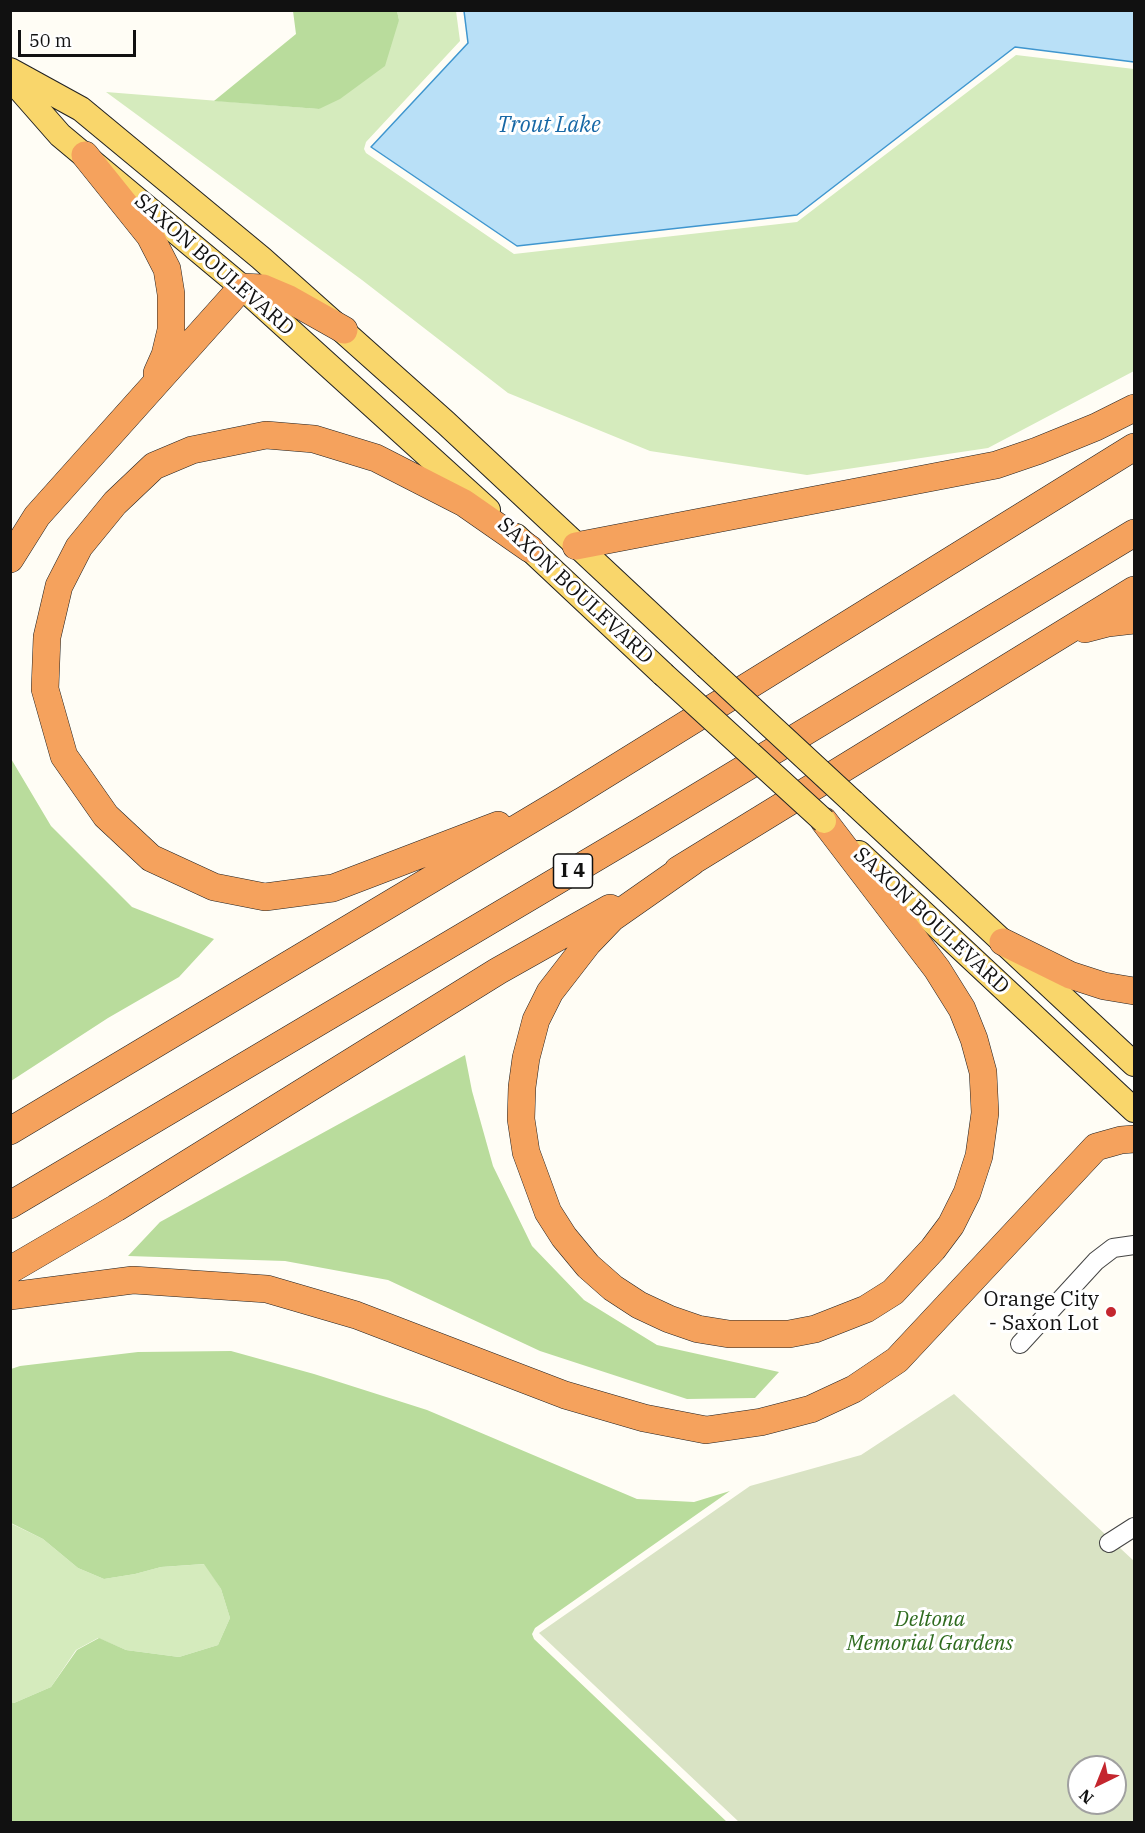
<!DOCTYPE html>
<style>
body{margin:0}
#map{position:relative;width:1145px;height:1833px;overflow:hidden;background:#fffdf5;font-family:"IBM Plex Serif",serif}
canvas{display:block}
.frame{position:absolute;inset:0;border:12px solid #111;pointer-events:none}
.north{position:absolute;left:1067px;top:1755px;width:60px;height:60px;box-sizing:border-box;background:#fff;border:2px solid #a0a0a0;border-radius:50%;rotate:223deg;font-size:16px;font-weight:700;line-height:24px;text-align:center;color:#111}
.north::after{content:'';display:block;margin:auto;width:21px;height:27px;background:#c4262e;clip-path:polygon(50% 0,100% 100%,50% 72%,0 100%)}
.scale{position:absolute;left:18px;top:30px;width:118px;height:27px;box-sizing:border-box;border:3px solid #111;border-top:0;padding-left:8px;font-size:18px;line-height:21px;white-space:nowrap;color:#111;-webkit-text-stroke:4px #fff;paint-order:stroke}
</style>
<div id="map">
<canvas width="1145" height="1833"></canvas>
<div class="frame"></div>
<div class="north">N</div>
<div class="scale">50 m</div>
</div>
<script>
const g = document.querySelector('canvas').getContext('2d');
g.lineJoin = 'round';
function paint(path, color) {
  g.fillStyle = color;
  g.fill(path, 'evenodd');
}
function poly(rows) {
  const path = new Path2D();
  for (const r of rows) {
    path.moveTo(r[0], r[1]);
    for (let i = 2; i < r.length; i += 2) path.lineTo(r[i], r[i + 1]);
  }
  return path;
}
function strokePath(path, color, width, dash) {
  g.strokeStyle = color;
  g.lineWidth = width;
  g.lineCap = dash ? 'butt' : 'round';
  g.setLineDash(dash || []);
  g.stroke(path);
}
function drawText(font, color, halo, rows, align = 'center') {
  g.font = font + ' "IBM Plex Serif",serif';
  g.lineWidth = 6;
  g.setLineDash([]);
  g.textBaseline = 'middle';
  g.strokeStyle = halo;
  g.fillStyle = color;
  for (const [text, x, y, turn = 0] of rows) {
    g.save();
    g.translate(x, y);
    g.rotate((+turn || 0) * Math.PI / 180);
    g.textAlign = isNaN(turn) ? turn : align;
    if (halo) g.strokeText(text, 0, 0);
    g.fillText(text, 0, 0);
    g.restore();
  }
}
paint(poly([
 [397,11,456,11,460,41,366,142,364,149,366,153,514,254,797,222,1016,55,1134,69,1134,371,988,448,807,475,650,451,508,393,362,280,106,92,319,109,399,20],
 [10,1523,43,1539,78,1568,104,1579,135,1574,161,1567,205,1564,221,1589,230,1618,218,1645,179,1657,126,1650,98,1638,76,1650,51,1687,14,1703,11,1702]
]), '#d5ebbd');
paint(poly([
 [293,11,397,11,399,20,385,66,340,99,319,109,214,101,296,34],
 [10,757,51,826,132,907,214,939,179,977,108,1018,11,1081],
 [465,1055,472,1091,493,1166,532,1246,584,1300,657,1345,779,1372,755,1398,687,1399,540,1351,388,1280,285,1261,128,1256,160,1222],
 [231,1351,314,1374,427,1410,637,1499,694,1502,730,1491,535,1628,532,1634,534,1639,727,1822,11,1822,11,1702,14,1703,51,1687,77,1650,99,1638,126,1650,179,1657,218,1645,230,1618,221,1589,204,1564,161,1567,135,1574,104,1579,78,1568,43,1539,11,1523,11,1369,20,1366,138,1352]
]), '#b9dc9c');
paint(poly([
 [954,1394,1134,1561,1134,1822,739,1822,539,1633,750,1486,861,1455],
 [1079,1767,1115,1767,1115,1803,1079,1803]
]), '#d9e3c4');
const water = poly([
 [464,11,1134,11,1134,62,1015,47,797,215,517,246,371,147,468,43,464,11]
]);
paint(water, '#b9e0f7');
strokePath(water, '#3f96cf', 1.5);
const minor = poly([
 [1020,1344,1096,1261,1113,1248,1134,1245],
 [1109,1543,1134,1527]
]);
const major = poly([
 [10,70,81,109,261,258,446,423,706,666],
 [10,78,60,135,242,287,488,510],
 [516,536,663,674],
 [853,802,1134,1064],
 [859,853,1134,1110]
]);
const highway = poly([
 [85,155,150,236,167,269,171,294,171,330,165,355,157,373],
 [576,546,996,465,1037,451,1096,427,1134,408],
 [10,559,37,516,242,287,263,288,289,299,344,330],
 [1085,629,1108,623,1134,620],
 [498,825,333,888,265,897,214,887,151,858,106,816,64,756,45,689,47,637,59,586,79,547,115,503,154,466,192,450,266,435,314,439,376,458,464,503,530,549],
 [692,862,612,918,588,943,550,992,536,1020,526,1058,522,1087,521,1119,526,1152,548,1212,564,1237,588,1266,613,1288,639,1305,669,1319,698,1329,729,1334,789,1334,815,1329,866,1309,893,1292,933,1249,951,1225,967,1193,979,1156,985,1113,983,1072,974,1039,962,1009,937,969,824,821],
 [678,870,1134,590],
 [1003,942,1070,975,1104,986,1134,991],
 [10,1131,564,800,1134,447],
 [10,1205,641,831,1134,533],
 [10,1270,116,1208,498,971,610,908],
 [10,1296,133,1280,267,1289,356,1315,565,1395,644,1418,706,1430,761,1422,811,1409,854,1389,897,1360,1096,1147,1121,1140,1134,1139]
]);
strokePath(minor, '#444', 20);
strokePath(major, '#222', 26);
strokePath(highway, '#222', 28);
strokePath(minor, '#fff', 18);
strokePath(major, '#f9d66b', 24);
strokePath(highway, '#f5a25d', 27);
const majorBridge = poly([
 [706,666,853,802],
 [663,674,824,821]
]);
strokePath(majorBridge, '#222', 26, []);
strokePath(majorBridge, '#f9d66b', 24);
for (const [x, y, r, color] of [
 [1111,1312,6,"#c4262e"]
]) {
  const dot = new Path2D();
  dot.arc(x, y, r, 0, 2 * Math.PI);
  g.fillStyle = color;
  g.fill(dot);
  strokePath(dot, '#fff', 2);
}
for (const [x, y, w] of [
 [573,871,39]
]) {
  const box = new Path2D();
  box.roundRect(x - w / 2, y - 17, w, 34, 4.5);
  g.fillStyle = '#fff';
  g.fill(box);
  strokePath(box, '#111', 1.5);
}
drawText('bold 20px', '#111', null, [
 ["I 4",573,871]
]);
drawText('21px', '#111', '#fff', [
 ["SAXON BOULEVARD",214,265,41],
 ["SAXON BOULEVARD",575,591,43],
 ["SAXON BOULEVARD",931,921,43]
]);
drawText('21px', '#111', '#fff', [
 ["Orange City",1099,1300],
 ["- Saxon Lot",1099,1324]
], 'right');
drawText('italic 21px', '#2f6b1f', '#fff', [
 ["Deltona",930,1620],
 ["Memorial Gardens",930,1644]
]);
drawText('italic 22px', '#1768a6', '#fff', [
 ["Trout Lake",549,126]
]);
</script>
